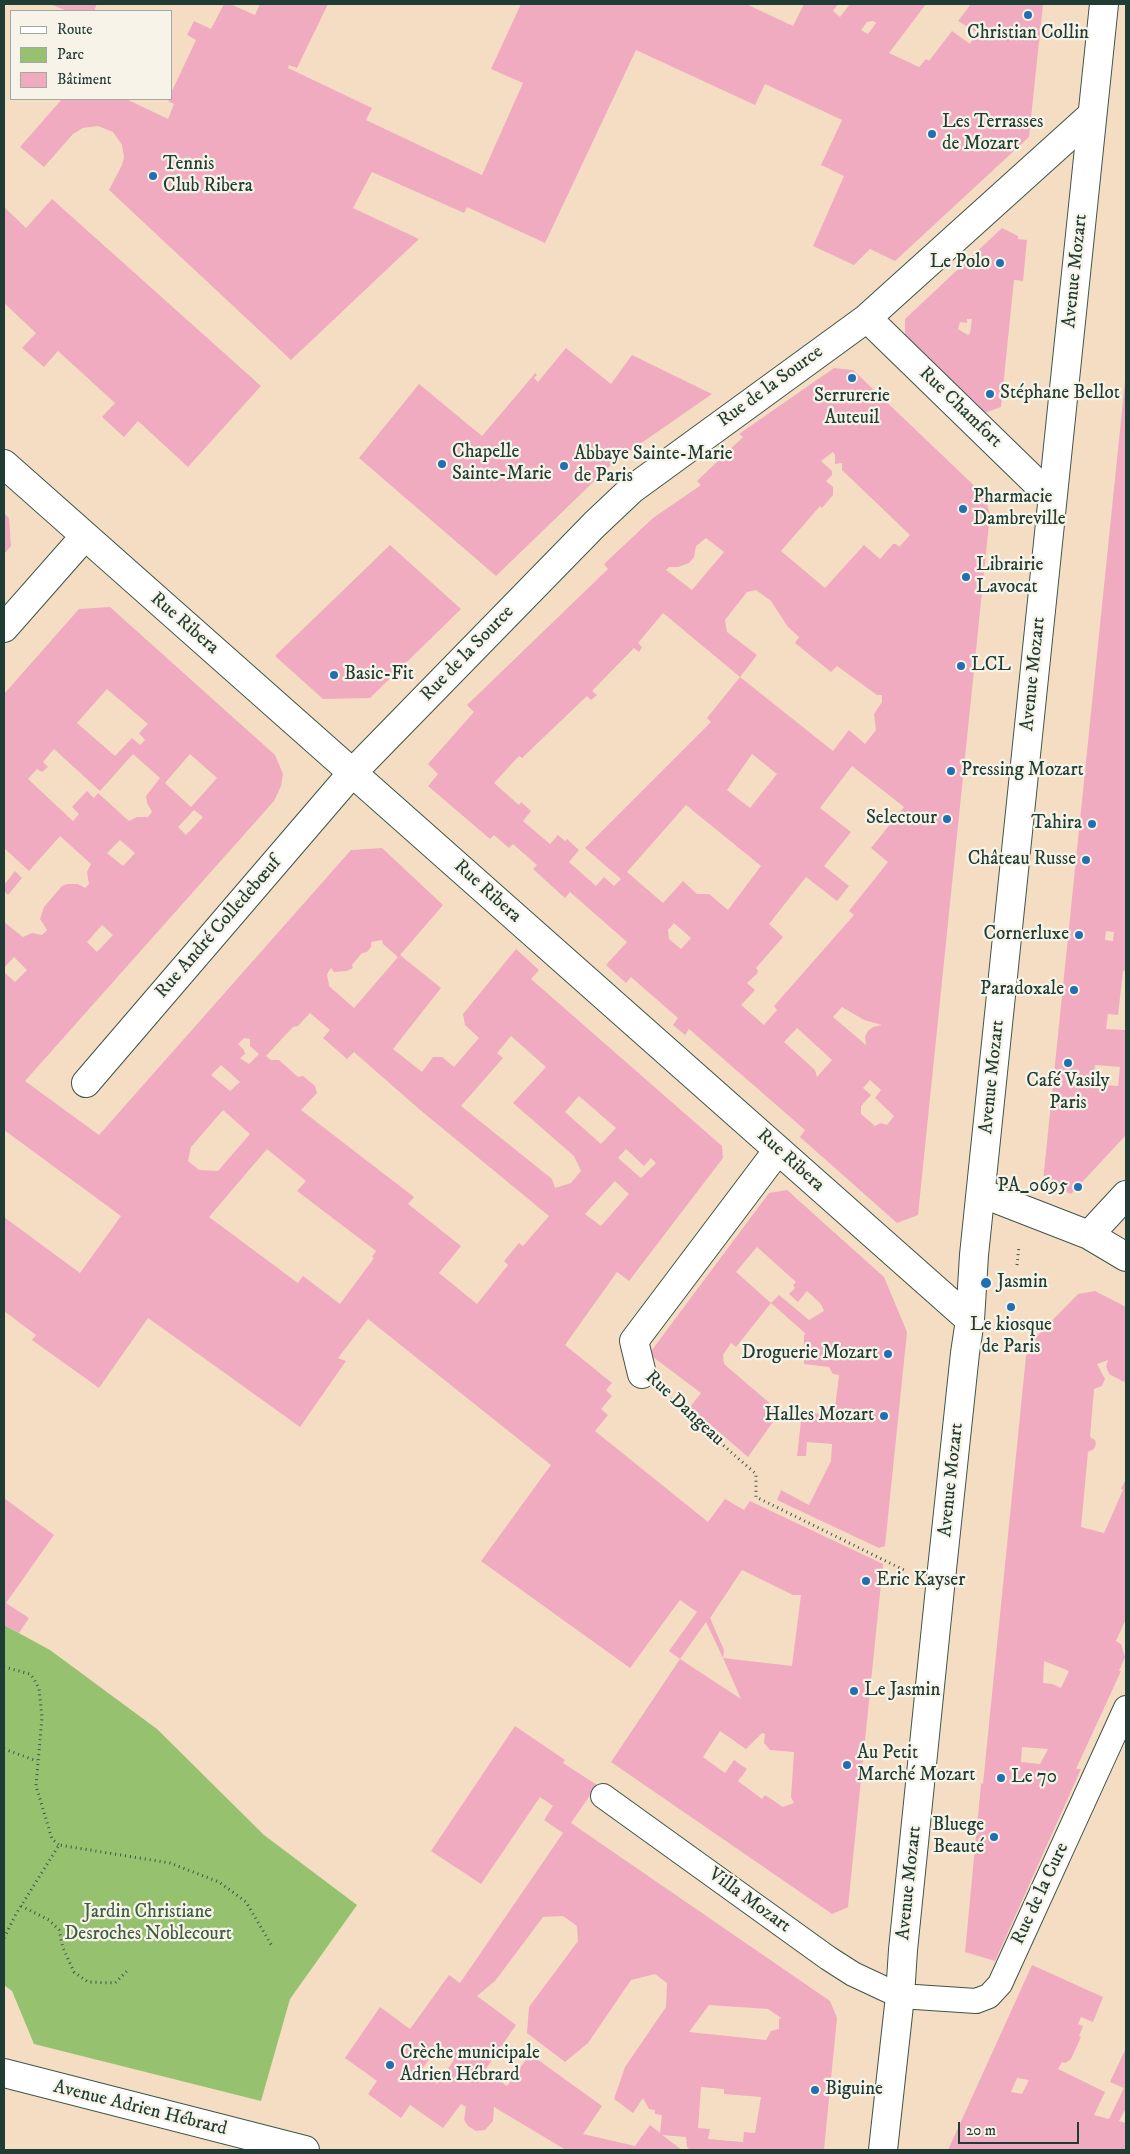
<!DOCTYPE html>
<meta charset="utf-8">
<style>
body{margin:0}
#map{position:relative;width:1130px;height:2154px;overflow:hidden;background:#f5ddc3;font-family:"IM FELL DW Pica",serif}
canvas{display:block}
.frame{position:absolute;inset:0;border:5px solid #1f3d34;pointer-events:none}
.legend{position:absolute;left:10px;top:10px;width:162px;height:90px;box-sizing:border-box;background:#f7f3e8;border:1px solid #a1aaa0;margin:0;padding:6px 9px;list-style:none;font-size:15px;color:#1f3d34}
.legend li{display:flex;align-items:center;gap:10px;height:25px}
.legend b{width:25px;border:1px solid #a1aaa0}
.scale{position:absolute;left:958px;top:2122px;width:121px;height:22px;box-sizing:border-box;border:2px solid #1f3d34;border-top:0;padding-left:6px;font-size:15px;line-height:18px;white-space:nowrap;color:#1f3d34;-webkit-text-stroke:4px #f7f3e8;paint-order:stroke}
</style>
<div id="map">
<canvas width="1130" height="2154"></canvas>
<div class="frame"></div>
<ul class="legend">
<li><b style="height:6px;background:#fff"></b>Route</li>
<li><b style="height:14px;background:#96c270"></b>Parc</li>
<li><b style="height:14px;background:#f0abc1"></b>Bâtiment</li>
</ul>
<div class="scale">20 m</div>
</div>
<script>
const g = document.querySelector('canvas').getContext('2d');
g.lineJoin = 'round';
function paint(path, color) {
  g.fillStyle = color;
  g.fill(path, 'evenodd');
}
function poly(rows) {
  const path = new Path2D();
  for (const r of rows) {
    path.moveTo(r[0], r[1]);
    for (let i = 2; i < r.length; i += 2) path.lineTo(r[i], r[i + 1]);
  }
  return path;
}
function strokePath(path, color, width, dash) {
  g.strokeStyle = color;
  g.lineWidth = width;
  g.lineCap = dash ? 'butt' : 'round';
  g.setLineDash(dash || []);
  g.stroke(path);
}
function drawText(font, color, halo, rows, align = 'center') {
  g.font = font + ' "IM FELL DW Pica",serif';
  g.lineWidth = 4.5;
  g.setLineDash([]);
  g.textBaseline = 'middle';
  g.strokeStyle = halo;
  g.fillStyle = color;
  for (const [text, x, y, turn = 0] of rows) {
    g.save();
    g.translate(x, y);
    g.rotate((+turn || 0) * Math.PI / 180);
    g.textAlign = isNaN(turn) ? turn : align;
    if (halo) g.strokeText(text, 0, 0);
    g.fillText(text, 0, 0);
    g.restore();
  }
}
paint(poly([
 [4,1625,50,1650,157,1729,264,1835,357,1905,290,1999,261,2101,34,2044,12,1991,4,1985]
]), '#96c270');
paint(poly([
 [50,4,97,4,94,11,67,11],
 [224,4,230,4,255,15,260,4,328,4,297,68,289,65,288,68,372,108,366,120,482,175,523,83,491,69,521,4,746,4,793,26,804,4,838,4,833,11,840,17,850,4,926,4,889,53,919,67,926,59,929,61,952,31,970,44,973,39,981,35,958,21,971,4,1043,4,1029,137,895,261,870,249,854,265,813,246,844,176,821,165,842,120,765,84,755,105,636,50,545,243,467,207,464,213,372,172,353,208,419,239,291,360,109,190,122,165,124,157,122,145,113,132,98,126,83,128,73,134,44,167,20,147,62,99,126,99,168,119,174,104,168,101,171,99,171,93,196,40,187,35,194,21,211,29],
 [873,21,876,23,868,34,861,30,867,22],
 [52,199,261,386,188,467,138,421,124,437,102,417,115,403,58,351,44,367,22,348,36,333,4,303,4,207,26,228],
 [1002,228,1018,236,1018,239,1027,240,1023,281,1014,280,1001,407,984,413,905,337,905,319],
 [967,319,972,319,970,333,968,335,958,329,960,322,967,323],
 [566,348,611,384,632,355,712,394,614,462,496,576,359,458,419,384,482,436,532,377,535,373,537,375,534,378,538,382],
 [834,368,853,370,984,495,990,514,918,1215,897,1223,800,1137,805,1130,689,1029,685,1035,673,1025,678,1018,631,977,626,983,606,965,627,942,570,892,565,898,556,890,533,869,537,865,513,844,509,848,494,835,490,839,428,786,438,774,428,764,474,712,467,705,608,569,604,564,653,518,701,485,697,481,743,437,739,434],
 [833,452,835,455,835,464,842,463,842,470,910,535,899,547,896,544,893,544,880,559,864,545,825,588,781,551,820,506,822,508,833,495,833,487,826,481,832,475,832,471,821,461],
 [706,538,724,552,692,590,666,570,669,567,678,567,689,563,694,557,696,546],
 [756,590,771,601,788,627,799,637,795,643,831,672,837,666,877,695,882,695,882,702,874,714,876,730,865,744,849,730,833,751,740,677,757,655,727,632,725,620,747,592],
 [663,613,740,677,707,718,711,722,585,848,621,879,614,886,604,877,596,886,569,862,579,850,567,839,565,841,558,835,550,844,523,821,531,811,521,802,519,805,494,783,519,756,522,758,587,696,591,700,597,695,592,691,634,648,639,652,642,647,638,643],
 [752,754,777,774,750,808,727,790],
 [852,766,904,807,871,848,888,862,849,911,854,915,774,1006,777,1010,764,1025,741,1005,755,990,747,983,757,974,758,971,756,968,783,937,769,924,806,877,837,901,849,886,824,866,851,832,820,808],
 [686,805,761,866,728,910,709,894,697,894,683,881,663,903,627,872],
 [674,923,691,938,681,949,669,939,668,930],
 [842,1007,864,1020,882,1025,873,1027,868,1031,865,1036,866,1045,833,1017],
 [797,1028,832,1060,817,1077,815,1070,784,1042],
 [870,1080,881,1090,875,1098,894,1116,887,1125,881,1123,875,1126,861,1114,861,1106,871,1095,863,1088],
 [1125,381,1126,970,1123,971,1118,1015,1108,1014,1106,1029,1126,1030,1126,1135,1071,1194,1043,1181],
 [1106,931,1114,932,1113,941,1105,940],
 [1095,1065,1120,1067,1118,1086,1093,1084],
 [4,513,9,518,11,546,4,554],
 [390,545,461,609,370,698,323,699,275,656],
 [110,607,275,755,283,774,281,786,274,801,25,1081,99,1135,351,850,382,848,443,905,400,955,441,988,393,1049,422,1072,433,1057,442,1057,454,1067,479,1038,465,1025,463,1014,516,949,539,970,531,979,722,1146,723,1158,629,1281,617,1272,565,1345,612,1383,606,1390,612,1396,601,1409,608,1415,595,1431,708,1522,725,1499,744,1510,750,1501,883,1564,848,1907,844,1909,832,1914,611,1762,680,1659,669,1651,697,1612,680,1600,630,1668,481,1561,551,1465,368,1319,338,1358,346,1361,300,1427,148,1318,99,1388,32,1340,36,1335,4,1311,4,1217,80,1273,121,1216,4,1130,4,972,15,982,27,970,14,957,4,968,4,922,23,937,32,933,42,935,47,930,40,919,44,907,62,886,67,884,78,884,85,888,89,884,87,872,91,864,60,836,29,871,4,848,4,694,79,609],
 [107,689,148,724,139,733,145,740,140,745,132,738,115,756,77,723],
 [54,749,100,791,133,754,160,778,146,796,147,803,152,812,148,817,137,817,129,821,98,793,94,798,87,791,72,807,79,814,73,821,28,779,37,769,42,772,48,767,43,762],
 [190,754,217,778,191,807,165,783],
 [194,810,203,817,186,835,178,827],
 [120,840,135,853,123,866,107,853],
 [102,925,113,935,97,952,87,942],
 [382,940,383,944,398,957,354,1008,329,986,327,974,331,968,334,972,347,971,353,968,352,965,362,953,367,952,371,947,371,942],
 [310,1013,330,1030,323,1038,346,1058,347,1059,354,1052,419,1109,549,1216,523,1246,519,1243,504,1261,508,1265,477,1304,439,1273,461,1246,408,1204,414,1197,301,1110,317,1093,315,1086,303,1076,298,1077,279,1060,271,1060,266,1056,293,1027,298,1026],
 [511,1036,546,1067,513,1103,574,1156,581,1171,571,1183,555,1188,552,1179,461,1106,503,1058,497,1053],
 [244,1038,250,1039,250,1046,259,1054,249,1064,240,1058,245,1054,244,1050,238,1044],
 [221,1065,240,1082,230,1091,211,1075],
 [579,1096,616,1128,601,1144,565,1112],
 [223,1110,250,1134,218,1171,199,1170,188,1161,191,1147],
 [267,1149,306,1181,297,1191,376,1251,372,1257,374,1258,340,1304,303,1276,298,1283,209,1217],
 [626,1149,644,1166,651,1158,656,1163,641,1178,618,1158],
 [615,1181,629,1194,601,1226,585,1214],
 [742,1570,793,1595,801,1595,792,1666,723,1658,724,1650,710,1618],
 [706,1622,723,1658,741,1699,680,1659],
 [720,1731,746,1749,762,1733,765,1734,764,1743,770,1750,794,1752,791,1797,794,1803,783,1807,765,1795,762,1799,738,1781,747,1769,734,1760,725,1773,703,1757],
 [15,871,22,878,8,895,4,891,4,885],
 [787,1190,884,1277,907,1332,885,1546,879,1548,777,1500,781,1490,809,1505,831,1461,832,1444,807,1442,806,1456,797,1456,802,1412,823,1414,824,1407,835,1408,839,1375,833,1374,829,1367,804,1364,804,1335,806,1334,771,1303,779,1295,809,1320,824,1311,821,1304,807,1291,798,1302,789,1294,795,1288,793,1285,796,1282,757,1247,736,1272,771,1303,736,1347,731,1343,723,1355,724,1364,780,1412,748,1457,690,1407,701,1393,649,1354,769,1193],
 [1095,1291,1126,1307,1126,1383,1109,1374,1106,1366,1108,1360,1097,1364,1105,1379,1102,1386,1094,1389,1090,1437,1095,1440,1096,1444,1094,1449,1088,1452,1081,1527,1104,1533,1123,1490,1121,1489,1126,1479,1126,1619,1116,1641,1121,1644,1125,1657,1119,1671,1121,1671,1076,1769,1081,1769,995,1961,965,1952,980,1795,981,1783,983,1784,1026,1356,1034,1339,1078,1294],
 [1044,1661,1069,1671,1061,1688,1052,1684,1043,1683],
 [1022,1747,1048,1749,1040,1764,1021,1762],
 [4,1498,54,1535,6,1603,29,1618,19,1633,4,1625],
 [515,1726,565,1760,563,1763,597,1785,571,1823,830,2001,837,2018,824,2150,690,2150,687,2147,686,2137,662,2135,682,2150,566,2150,494,2107,493,2121,485,2130,476,2131,468,2126,464,2120,466,2107,461,2104,443,2128,410,2105,401,2118,368,2094,377,2081,345,2058,380,2007,410,2029,449,1975,460,1983,563,1833,544,1820,553,1806,540,1797,481,1884,431,1851],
 [563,1916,577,1926,578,1941,529,2007,527,2033,565,2062,588,2043,631,1980,655,1974,667,1983,666,2007,625,2067,614,2099,633,2113,643,2098,649,2109,655,2110,655,2114,662,2115,660,2133,650,2125,635,2146,583,2134,602,2106,530,2054,507,2086,485,2070,516,2025,477,1996,495,1981,543,1917],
 [709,2005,768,2009,781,2018,779,2019,779,2029,771,2031,766,2040,689,2032],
 [437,2048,454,2060,437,2084,420,2072],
 [701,2087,724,2089,724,2094,761,2097,755,2133,744,2132,743,2142,708,2139,710,2129,698,2128],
 [1032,1965,1103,1997,1093,2022,1081,2017,1078,2024,1083,2026,1079,2036,1081,2037,1071,2059,1065,2063,1062,2062,1058,2069,1105,2092,1094,2115,1109,2119,1124,2088,1110,2082,1126,2048,1126,2108,1119,2121,1126,2123,1126,2150,948,2150],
 [1017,2078,1029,2080,1022,2094,1011,2092]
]), '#f0abc1');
const service = poly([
 [603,1796,828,1958,853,1974,900,1996,976,2001,989,1996,1000,1984,1126,1708]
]);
const pedestrian = poly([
 [642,1374,634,1341,778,1150]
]);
const minor = poly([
 [867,318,1052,498],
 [4,464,970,1320],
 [4,628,85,536],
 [86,1083,352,773,595,524,631,490,867,318,1092,115],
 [981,1193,1089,1235,1126,1257],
 [1089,1235,1126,1195],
 [4,2073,305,2150]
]);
const tertiary = poly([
 [883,2150,900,1996,903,1950,940,1588,965,1353,970,1320,974,1255,1104,4]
]);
strokePath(service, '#3f5549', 26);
strokePath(pedestrian, '#3f5549', 30);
strokePath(minor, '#3f5549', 30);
strokePath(tertiary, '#3f5549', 30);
strokePath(poly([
 [1017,1265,1019,1246],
 [667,1396,756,1474,756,1497,906,1571],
 [4,1667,30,1674,34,1679,39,1689,42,1717,36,1786,52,1839,59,1845],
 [4,1749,37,1761],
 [21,1906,49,1920,59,1930,63,1948,74,1972,88,1982,115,1983,127,1971],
 [4,1938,16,1914,59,1845,170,1863,219,1882,246,1902,272,1946]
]), '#3f5549', 3, [1, 4]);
strokePath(service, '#fff', 24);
strokePath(pedestrian, '#fff', 28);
strokePath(minor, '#fff', 28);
strokePath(tertiary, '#fff', 28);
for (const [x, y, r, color] of [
 [1028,15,5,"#1f6fb2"],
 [932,134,5,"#1f6fb2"],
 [153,176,5,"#1f6fb2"],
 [1000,263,5,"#1f6fb2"],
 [852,378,5,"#1f6fb2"],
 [990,394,5,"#1f6fb2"],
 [442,464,5,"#1f6fb2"],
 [564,466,5,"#1f6fb2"],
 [963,509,5,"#1f6fb2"],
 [966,577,5,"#1f6fb2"],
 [961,666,5,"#1f6fb2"],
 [334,675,5,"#1f6fb2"],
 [951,771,5,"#1f6fb2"],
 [947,819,5,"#1f6fb2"],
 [1092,824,5,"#1f6fb2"],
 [1086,860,5,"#1f6fb2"],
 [1079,935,5,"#1f6fb2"],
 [1074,990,5,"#1f6fb2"],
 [1068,1063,5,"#1f6fb2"],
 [1078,1187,5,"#1f6fb2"],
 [986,1283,6,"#1f6fb2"],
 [1011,1307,5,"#1f6fb2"],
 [888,1354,5,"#1f6fb2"],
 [884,1416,5,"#1f6fb2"],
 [866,1581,5,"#1f6fb2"],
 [854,1691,5,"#1f6fb2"],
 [847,1765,5,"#1f6fb2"],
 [1001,1778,5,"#1f6fb2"],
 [994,1837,5,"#1f6fb2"],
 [390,2065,5,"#1f6fb2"],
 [815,2090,5,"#1f6fb2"]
]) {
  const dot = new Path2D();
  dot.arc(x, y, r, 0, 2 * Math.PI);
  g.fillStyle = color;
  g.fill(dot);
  strokePath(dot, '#f7f3e8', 2);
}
drawText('19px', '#1f3d34', '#f7f3e8', [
 ["Christian Collin",1028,34,"center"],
 ["Les Terrasses",942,123],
 ["de Mozart",942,145],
 ["Tennis",163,165],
 ["Club Ribera",163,187],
 ["Le Polo",990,263,"right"],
 ["Stéphane Bellot",1000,394],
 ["Serrurerie",852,397,"center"],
 ["Auteuil",852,419,"center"],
 ["Chapelle",452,453],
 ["Sainte-Marie",452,475],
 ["Abbaye Sainte-Marie",574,455],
 ["de Paris",574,477],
 ["Pharmacie",973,498],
 ["Dambreville",973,520],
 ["Librairie",976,566],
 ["Lavocat",976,588],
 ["LCL",971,666],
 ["Basic-Fit",344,675],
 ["Pressing Mozart",961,771],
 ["Selectour",937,819,"right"],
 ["Tahira",1082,824,"right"],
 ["Château Russe",1076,860,"right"],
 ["Cornerluxe",1069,935,"right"],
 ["Paradoxale",1064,990,"right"],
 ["Café Vasily",1068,1082,"center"],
 ["Paris",1068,1104,"center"],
 ["PA_0695",1068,1187,"right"],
 ["Jasmin",997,1283],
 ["Le kiosque",1011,1326,"center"],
 ["de Paris",1011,1348,"center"],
 ["Droguerie Mozart",878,1354,"right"],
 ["Halles Mozart",874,1416,"right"],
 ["Eric Kayser",876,1581],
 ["Le Jasmin",864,1691],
 ["Au Petit",857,1754],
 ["Marché Mozart",857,1776],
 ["Le 70",1011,1778],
 ["Bluege",984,1826,"right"],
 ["Beauté",984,1848,"right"],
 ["Crèche municipale",400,2054],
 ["Adrien Hébrard",400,2076],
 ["Biguine",825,2090]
], 'left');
drawText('19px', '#1f3d34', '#f7f3e8', [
 ["Avenue Mozart",1076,271,-84],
 ["Rue de la Source",771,387,-36],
 ["Rue Chamfort",960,408,44],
 ["Rue Ribera",184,624,41],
 ["Rue de la Source",468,654,-46],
 ["Avenue Mozart",1034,674,-84],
 ["Rue Ribera",487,892,42],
 ["Rue André Colledebœuf",219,928,-49],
 ["Avenue Mozart",993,1077,-84],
 ["Rue Ribera",790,1161,42],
 ["Rue Dangeau",684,1409,43],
 ["Avenue Mozart",952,1480,-84],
 ["Avenue Mozart",910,1883,-84],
 ["Rue de la Cure",1041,1894,-65],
 ["Villa Mozart",749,1901,36],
 ["Avenue Adrien Hébrard",140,2109,14]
]);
drawText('19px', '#3d5e43', '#f7f3e8', [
 ["Jardin Christiane",148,1913],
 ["Desroches Noblecourt",148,1935]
]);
</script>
